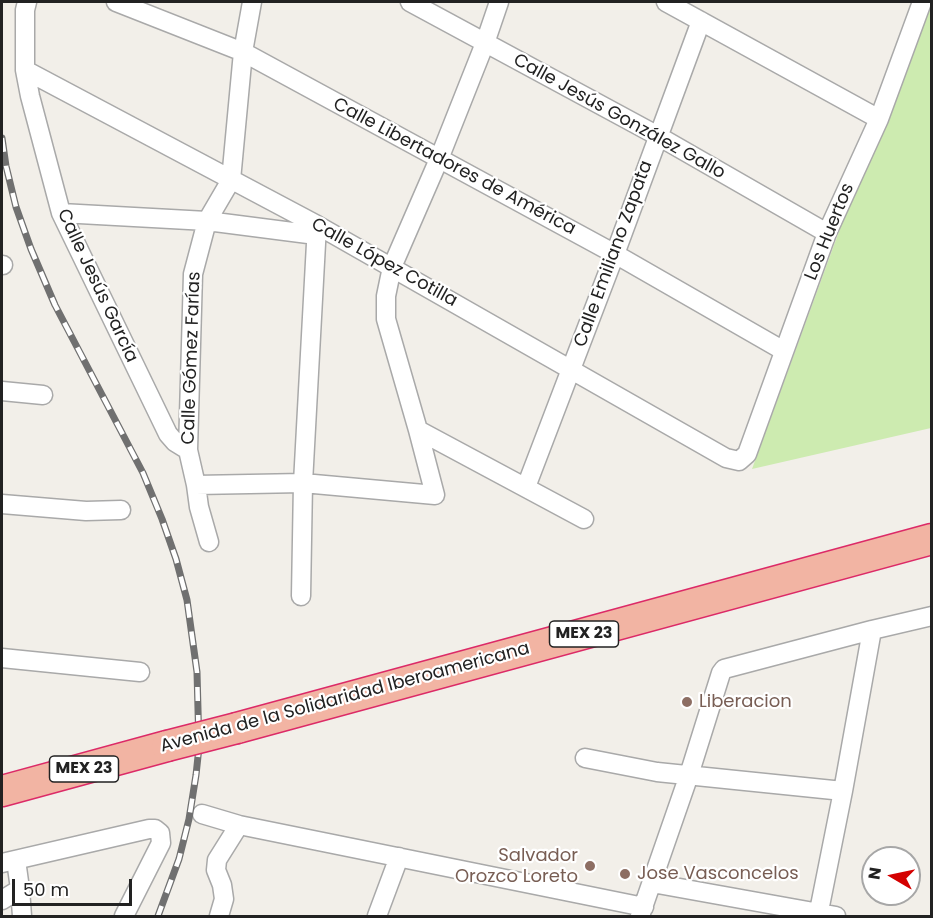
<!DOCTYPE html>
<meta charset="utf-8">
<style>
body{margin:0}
#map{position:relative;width:933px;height:918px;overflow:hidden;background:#f2efe9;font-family:Poppins,sans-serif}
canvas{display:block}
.frame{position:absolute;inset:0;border:3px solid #222;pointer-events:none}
.north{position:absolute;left:861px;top:846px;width:60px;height:60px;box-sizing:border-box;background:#fff;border:2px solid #a7a7a7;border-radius:50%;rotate:279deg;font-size:16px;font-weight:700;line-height:24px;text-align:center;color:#222}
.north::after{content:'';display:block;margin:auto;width:21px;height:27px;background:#d40000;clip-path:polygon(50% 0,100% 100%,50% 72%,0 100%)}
.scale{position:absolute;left:12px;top:879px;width:120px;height:27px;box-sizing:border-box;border:3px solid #222;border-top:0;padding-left:8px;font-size:18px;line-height:21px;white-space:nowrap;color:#222;-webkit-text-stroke:4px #fff;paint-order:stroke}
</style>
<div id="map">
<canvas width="933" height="918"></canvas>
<div class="frame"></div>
<div class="north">N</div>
<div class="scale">50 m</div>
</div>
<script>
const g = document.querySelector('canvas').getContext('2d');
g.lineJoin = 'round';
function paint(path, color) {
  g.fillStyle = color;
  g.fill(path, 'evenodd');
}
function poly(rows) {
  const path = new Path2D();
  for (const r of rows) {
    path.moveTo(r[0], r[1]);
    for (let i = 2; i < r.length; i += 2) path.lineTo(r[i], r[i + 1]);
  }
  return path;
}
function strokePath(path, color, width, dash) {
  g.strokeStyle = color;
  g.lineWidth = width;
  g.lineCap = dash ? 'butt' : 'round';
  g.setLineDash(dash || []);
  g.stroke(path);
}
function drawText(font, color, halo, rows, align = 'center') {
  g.font = font + ' Poppins,sans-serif';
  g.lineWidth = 4.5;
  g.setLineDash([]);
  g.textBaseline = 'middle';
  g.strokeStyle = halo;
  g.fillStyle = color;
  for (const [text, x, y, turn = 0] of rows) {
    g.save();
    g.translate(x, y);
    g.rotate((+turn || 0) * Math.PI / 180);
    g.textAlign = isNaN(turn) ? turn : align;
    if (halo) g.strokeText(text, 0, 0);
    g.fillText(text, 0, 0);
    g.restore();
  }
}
paint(poly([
 [923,2,931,2,931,428,752,469]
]), '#cdebb0');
const minor = poly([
 [27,2,25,10,25,70,30,96,61,213,168,434,175,442,188,450],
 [116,2,243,52,615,254,784,351],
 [410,2,658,136,827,233],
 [666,2,879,119],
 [25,70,317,225,726,458,739,461,747,454,827,233,879,119,922,2],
 [61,213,207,221,316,235],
 [2,265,3,265],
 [2,391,43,395],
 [418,430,584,519],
 [196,485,303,483,435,495,418,430,386,319,386,296,392,267,439,159,485,43,499,2],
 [526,487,615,254,701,21],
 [2,504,86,511,121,510],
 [209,542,199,507,196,485,188,450,193,274,207,221,231,180,243,52,252,2],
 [301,596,303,483,317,225],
 [2,658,140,672],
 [585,758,657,772,843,791],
 [202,814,239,825,644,907],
 [16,860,20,889,22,916],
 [2,863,149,829,155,829,160,833,161,843,124,916],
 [652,883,836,916],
 [2,900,20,889],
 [219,916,224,899,222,885,216,870,217,860,239,825],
 [377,916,399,857],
 [640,916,689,775,721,673,724,669,872,630,932,616],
 [818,916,843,791,872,630]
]);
const trunk = poly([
 [237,728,932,539],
 [2,791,167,746]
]);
strokePath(minor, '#a9a9a9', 21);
strokePath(trunk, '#dc2a67', 33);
strokePath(minor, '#fff', 18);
strokePath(trunk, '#f2b4a3', 30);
const rail = poly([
 [2,138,6,166,16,207,31,249,55,305,143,473,162,519,176,559,187,600,197,672,199,747,196,775,189,819,179,859,158,916]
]);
strokePath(rail, '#707070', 7);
strokePath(rail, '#fff', 4.5, [14]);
const trunkBridge = poly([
 [167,746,237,728]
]);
strokePath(trunkBridge, '#dc2a67', 33, []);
strokePath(trunkBridge, '#f2b4a3', 30);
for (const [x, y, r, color] of [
 [687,702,6,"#8d6e63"],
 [590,866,6,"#8d6e63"],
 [625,874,6,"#8d6e63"]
]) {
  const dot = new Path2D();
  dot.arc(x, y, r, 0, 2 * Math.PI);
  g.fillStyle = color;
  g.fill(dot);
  strokePath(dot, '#fff', 2);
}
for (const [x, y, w] of [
 [584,634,69],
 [84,769,69]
]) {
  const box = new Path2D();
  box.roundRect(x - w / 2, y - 13, w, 26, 4.5);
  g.fillStyle = '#fff';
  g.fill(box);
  strokePath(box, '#222', 1.5);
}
drawText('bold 16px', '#222', null, [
 ["MEX 23",584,634],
 ["MEX 23",84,769]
]);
drawText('18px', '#222', '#fff', [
 ["Calle Jesús González Gallo",619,117,29],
 ["Calle Libertadores de América",454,167,28],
 ["Los Huertos",830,232,-68],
 ["Calle Emiliano Zapata",614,254,-70],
 ["Calle López Cotilla",384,263,29],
 ["Calle Jesús García",97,286,65],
 ["Calle Gómez Farías",192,358,-88],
 ["Avenida de la Solidaridad Iberoamericana",345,698,-15]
]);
drawText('18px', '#785e54', '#fff', [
 ["Liberacion",699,702],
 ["Salvador",578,856,"right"],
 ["Orozco Loreto",578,877,"right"],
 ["Jose Vasconcelos",637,874]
], 'left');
</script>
